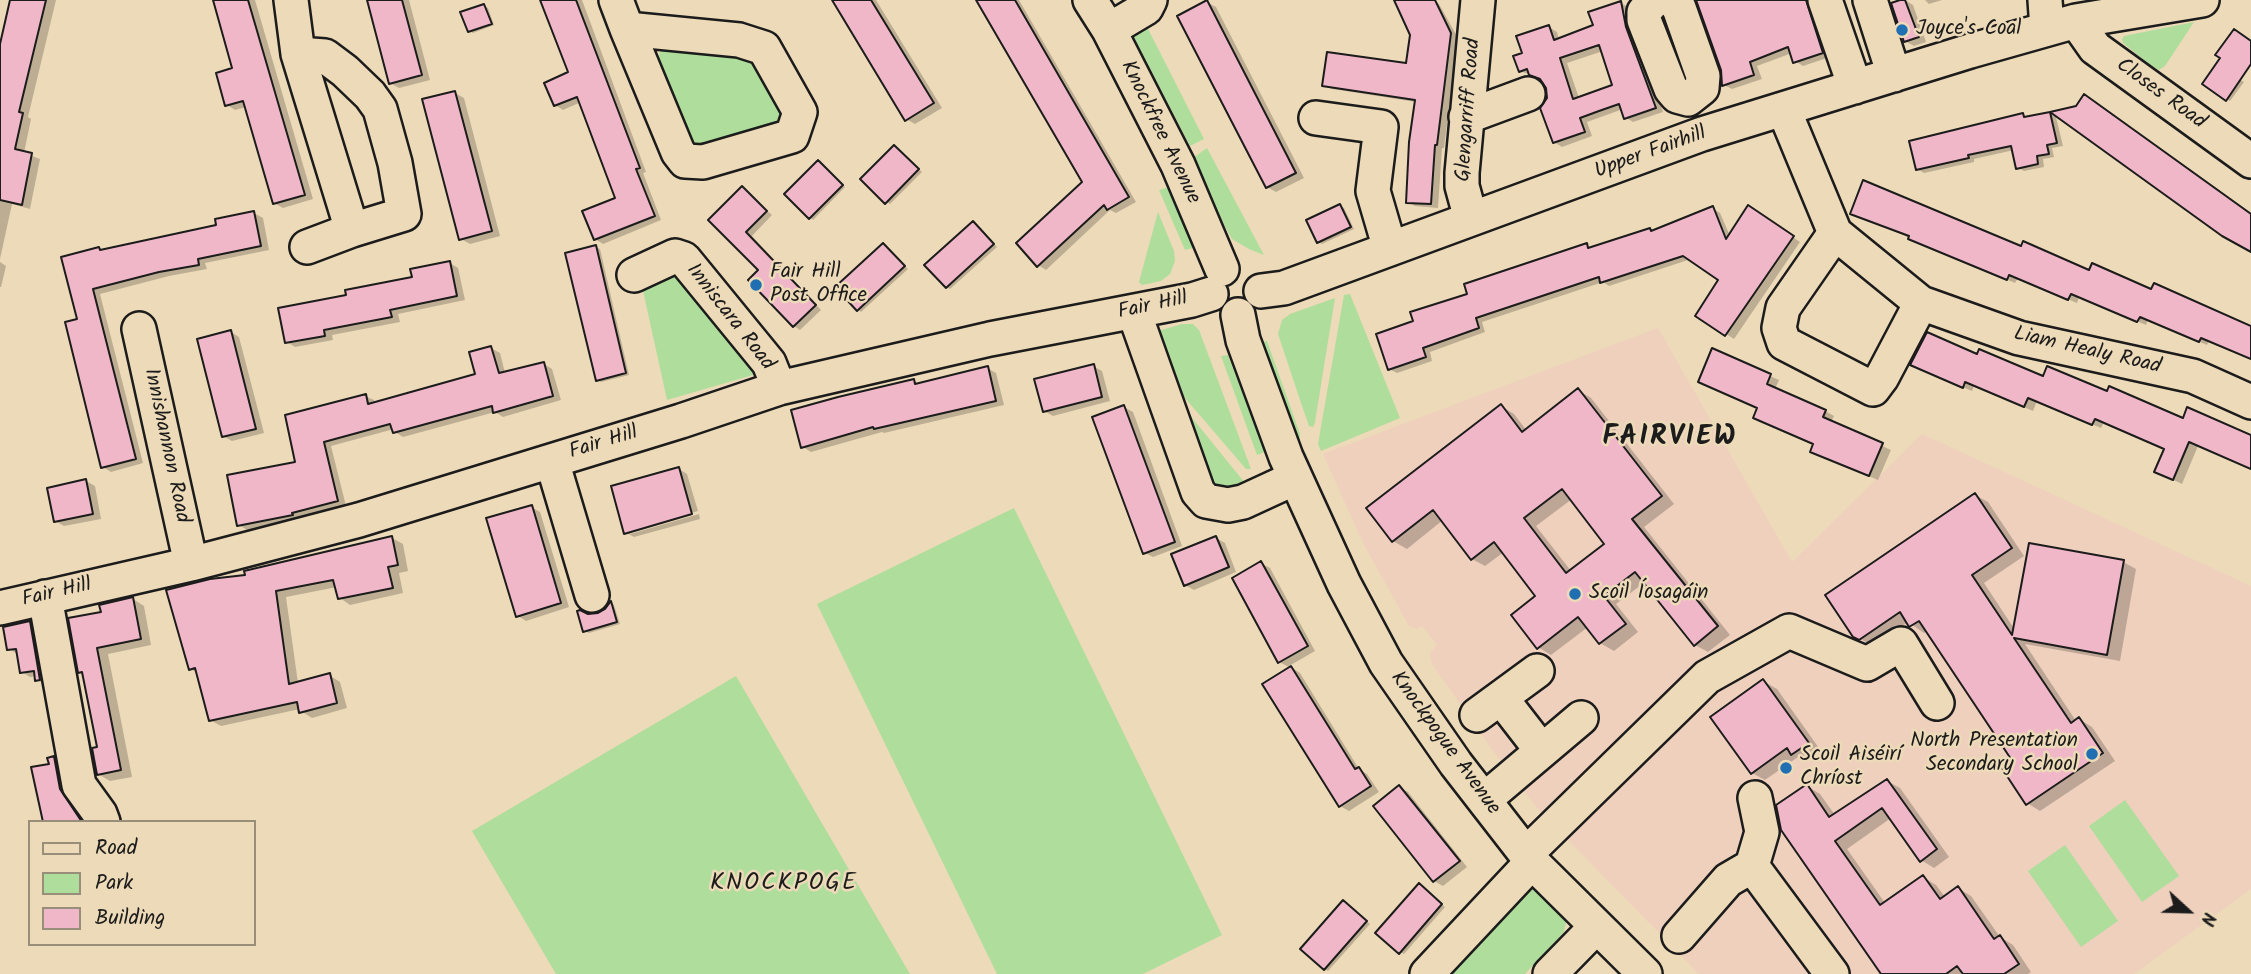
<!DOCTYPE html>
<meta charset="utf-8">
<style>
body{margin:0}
#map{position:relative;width:2251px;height:974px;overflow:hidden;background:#eddab8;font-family:Kalam,sans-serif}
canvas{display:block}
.legend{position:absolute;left:28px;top:820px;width:228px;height:126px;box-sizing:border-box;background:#eddab8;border:2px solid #998e7a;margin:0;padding:9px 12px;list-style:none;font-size:21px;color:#1c1c1c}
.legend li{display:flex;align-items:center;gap:14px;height:35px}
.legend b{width:35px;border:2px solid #998e7a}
.north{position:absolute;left:2153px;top:876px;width:70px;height:70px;-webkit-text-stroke:5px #eddab8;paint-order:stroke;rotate:112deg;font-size:19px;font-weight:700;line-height:28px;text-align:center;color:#1c1c1c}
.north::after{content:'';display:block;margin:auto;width:24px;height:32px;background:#1c1c1c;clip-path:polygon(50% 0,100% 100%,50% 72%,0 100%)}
</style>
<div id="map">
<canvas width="2251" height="974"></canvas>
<ul class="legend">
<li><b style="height:9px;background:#eddab8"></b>Road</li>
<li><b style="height:19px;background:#afdd9c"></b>Park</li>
<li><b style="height:19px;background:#f0b7c8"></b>Building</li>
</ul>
<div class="north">N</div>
</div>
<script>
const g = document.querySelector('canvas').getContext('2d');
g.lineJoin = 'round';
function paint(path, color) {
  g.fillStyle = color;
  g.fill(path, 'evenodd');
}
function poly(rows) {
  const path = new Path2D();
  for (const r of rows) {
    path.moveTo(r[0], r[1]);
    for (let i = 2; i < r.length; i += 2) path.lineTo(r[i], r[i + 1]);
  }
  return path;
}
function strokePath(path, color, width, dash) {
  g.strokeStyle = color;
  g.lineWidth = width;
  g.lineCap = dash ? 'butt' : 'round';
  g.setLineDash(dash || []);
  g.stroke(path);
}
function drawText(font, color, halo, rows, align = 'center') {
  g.font = font + ' Kalam,sans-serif';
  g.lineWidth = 5;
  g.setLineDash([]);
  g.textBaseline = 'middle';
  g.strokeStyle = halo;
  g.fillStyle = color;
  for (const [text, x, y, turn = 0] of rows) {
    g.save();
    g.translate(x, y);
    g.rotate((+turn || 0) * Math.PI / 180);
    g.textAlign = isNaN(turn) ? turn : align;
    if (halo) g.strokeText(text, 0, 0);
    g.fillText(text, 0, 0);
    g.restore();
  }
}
paint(poly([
 [1658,328,1792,562,1922,434,2251,586,2251,889,2134,974,1699,974,1537,808,1491,748,1432,664,1430,653,1437,645,1422,626,1416,629,1409,626,1364,545,1323,454]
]), '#eed0bd');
paint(poly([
 [1144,21,1204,139,1190,146,1130,30],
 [2194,22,2165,66,2159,70,2149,64,2123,43,2122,39,2124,36],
 [667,46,746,55,753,63,779,109,783,123,695,153,657,67,660,51],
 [1207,148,1264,255,1249,249,1232,239,1214,207,1193,158],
 [1169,187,1193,248,1185,250,1159,190],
 [1158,212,1174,251,1175,261,1170,274,1161,281,1142,285,1139,282],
 [669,273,677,274,756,369,753,375,667,400,642,286],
 [1350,294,1400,418,1321,451,1318,444,1344,295],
 [1335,298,1315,422,1313,427,1309,426,1302,406,1278,334,1282,320,1290,314],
 [1182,324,1193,324,1199,330,1251,469,1246,469,1161,370,1158,331],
 [1267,341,1300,434,1300,447,1294,436,1262,342],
 [1228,355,1265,452,1257,455,1221,356],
 [1164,383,1249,488,1216,495],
 [1014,508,1222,935,1143,974,997,974,817,604],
 [736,676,910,974,556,974,472,831],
 [2125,800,2179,876,2142,902,2089,826],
 [2065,845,2118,921,2081,947,2028,871],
 [1533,889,1546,893,1567,917,1564,932,1525,974,1440,974,1518,895]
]), '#afdd9c');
paint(poly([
 [13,0,56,0,28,117,31,119,24,153,40,159,30,209,12,204,0,259,0,52],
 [215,0,255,0,313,199,283,208,274,203,246,107,235,110,227,105,234,69],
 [369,0,409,0,430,80,399,88,390,83],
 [543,0,582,0,646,172,643,173,661,220,603,244,595,239,617,199,581,102,563,110,555,105,570,73],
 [834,0,876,0,942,108,915,124,906,119],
 [978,0,1019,0,1136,202,1116,213,1110,210,1046,270,1038,265,1085,183],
 [1396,0,1433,0,1439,4,1458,38,1444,148,1442,148,1438,208,1415,206,1408,202,1416,102,1332,89,1324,85,1408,65,1412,35],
 [1697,0,1813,0,1830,57,1803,66,1795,61,1792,53,1757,66,1762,79,1732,89,1724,85,1723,69],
 [1905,0,1913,5,1926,42,1914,46,1905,41],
 [1925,0,1942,0,1929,4],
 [1207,2,1216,7,1304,178,1276,192,1267,187],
 [1621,3,1629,8,1634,33,1663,112,1633,122,1625,117,1623,109,1587,122,1592,136,1562,147,1554,142,1548,87,1543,80,1520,71,1524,54,1549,27,1557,32,1559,40,1595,27],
 [1603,51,1615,86,1579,98,1567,63],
 [484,6,488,8,494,25,473,33,469,31],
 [2216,67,2244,82,2230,101,2204,84],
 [455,93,464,98,500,236,470,244,461,239],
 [2049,113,2056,117,2063,146,2052,148,2054,157,2043,159,2044,167,2024,171,2017,167,2014,150,1974,159,1974,162,1924,173,1917,169,2023,115,2029,118],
 [898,149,922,172,890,204,887,202],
 [822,164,845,187,813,220,810,217],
 [742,188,772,215,752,236,821,310,800,330,794,326,760,270,710,220],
 [1340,206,1344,208,1354,229,1322,244,1318,242],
 [1712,208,1720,213,1730,236,1756,212,1800,242,1734,339,1697,315,1721,279,1691,259,1609,286,1603,282,1482,322,1485,332,1430,352,1432,361,1397,373,1389,369,1415,322,1469,295,1586,245,1592,248,1650,230,1653,232],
 [254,213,263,218,269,250,205,263,207,269,169,276,100,294,143,463,111,472,103,467,80,321,98,249,103,252,218,227],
 [1861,217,2022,249,2152,291,2251,328,2251,359,2209,341,2207,345,2148,320,2146,325,2079,297,2077,303,2018,278,2015,283],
 [976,225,997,247,950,289,947,287],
 [883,245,908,269,861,312,858,309],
 [596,247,600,249,629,375,601,382,597,379],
 [0,262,6,266,1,287,0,287],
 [450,263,458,268,465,300,398,314,400,322,332,335,333,340,295,347,287,342,348,297,414,279],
 [231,332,239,337,264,433,232,441,223,436],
 [491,348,500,353,505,373,544,364,552,369,561,400,503,417,495,412,403,437,395,432,394,429,331,446,346,506,300,519,247,530,239,525,365,396,374,400,375,404,477,376],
 [1978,356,2044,379,2108,393,2184,420,2251,438,2251,469,2198,446,2182,484,2165,476,2166,449,2104,422,2101,428,2037,401,2033,411,1974,386,1972,391,1921,369],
 [1093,366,1102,371,1110,401,1053,416,1044,411],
 [987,368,996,373,1004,405,884,433,882,432,811,452,803,447,914,381,919,384],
 [1770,376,1779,380,1775,389,1825,411,1834,416,1831,422,1891,450,1878,480,1821,456,1815,444,1759,408,1708,386],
 [1578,390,1591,398,1674,504,1644,527,1730,635,1708,652,1695,645,1645,582,1616,604,1638,632,1614,651,1600,643,1588,627,1551,655,1538,647,1538,597,1504,552,1485,566,1472,559,1443,520,1407,549,1393,541,1368,508,1501,406,1514,414,1527,431],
 [1572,499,1607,544,1571,571,1536,526],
 [1124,407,1133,412,1182,546,1153,557,1145,553],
 [679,469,687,474,698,511,630,530,630,534,699,514,700,519,634,537,625,532],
 [86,481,95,486,101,519,64,526,55,521],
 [1975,495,1988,502,2024,556,1984,583,2015,630,2123,562,2136,569,2120,661,2025,644,2076,721,2079,719,2092,727,2115,761,2040,811,2027,803,2014,760,1927,631,1924,633,1908,622,1873,646,1855,636],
 [531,507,540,512,569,607,526,621,518,616],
 [392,538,403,544,408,571,399,573,403,593,350,605,340,598,337,587,286,597,298,683,329,675,340,682,347,708,312,718,301,711,300,709,221,726,210,720,198,673,190,669,247,577],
 [1216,538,1225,543,1236,572,1194,590,1185,585],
 [1261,563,1270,568,1315,651,1289,666,1300,673,1359,769,1367,774,1379,792,1349,811,1340,806,1291,668,1279,662],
 [133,599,144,606,151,645,108,654,132,777,110,781,98,774,99,749,84,674,80,672,103,613],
 [611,603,614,605,620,624,589,633,585,631,588,616,599,615,607,610],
 [30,623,38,628,48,682,43,679,43,683,37,680,36,676,30,677,22,672,19,655,9,649],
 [1763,681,1777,689,1821,751,1806,761,1798,757,1765,780,1752,773],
 [54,758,63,763,71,802,84,822,62,822,51,765],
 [1887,781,1900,788,1949,857,1934,868,1921,860,1891,818,1847,849,1885,903,1923,877,1936,885,1945,897,1958,888,1971,896,2000,937,2013,945,2031,972,2028,974,1883,974,1807,786,1820,794,1835,815],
 [1399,787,1408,792,1467,867,1443,886,1434,881],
 [1423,888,1445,907,1404,954,1400,952],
 [1347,904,1370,924,1328,971,1325,969]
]), '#0003');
const building = poly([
 [10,0,46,0,19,112,23,113,15,149,32,153,22,205,0,200,0,44,10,0],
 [213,0,248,0,305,195,273,204,243,101,225,106,216,73,232,68,213,0],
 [367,0,402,0,422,75,389,84,367,0],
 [540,0,576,0,640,168,636,169,655,216,594,240,582,211,615,198,577,97,554,106,544,83,568,72,540,0],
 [832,0,871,0,934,103,905,121,832,0],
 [976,0,1015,0,1129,197,1107,210,1104,205,1037,267,1016,243,1082,182,976,0],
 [1207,0,1296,173,1266,188,1177,16,1207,0],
 [1394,0,1435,0,1451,33,1437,145,1435,145,1431,204,1406,203,1409,142,1415,100,1322,86,1327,52,1406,63,1410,35,1394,0],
 [1696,0,1806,0,1823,53,1793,63,1788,47,1750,62,1754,75,1722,86,1721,70,1696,0],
 [1900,0,1905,0,1919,37,1904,42,1891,3,1900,0],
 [1621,1,1626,27,1656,108,1624,119,1619,104,1599,111,1580,118,1585,132,1553,143,1540,108,1547,98,1546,88,1540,79,1529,75,1527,69,1519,72,1513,56,1522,53,1516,36,1549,25,1554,40,1593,25,1588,12,1621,1],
 [1599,45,1612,85,1573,99,1560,58,1599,45],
 [484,4,492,24,468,32,460,12,484,4],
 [2234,29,2251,41,2251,64,2226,101,2202,84,2220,58,2215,55,2234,29],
 [455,91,492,231,459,240,422,99,455,91],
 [2084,94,2251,214,2251,252,2222,236,2050,112,2076,106,2084,94],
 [2050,112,2057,143,2047,145,2049,154,2037,156,2038,164,2016,169,2011,146,1968,155,1969,158,1916,170,1909,141,2023,113,2024,117,2050,112],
 [894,145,919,169,885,204,860,179,894,145],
 [818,160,843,185,809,219,784,194,818,160],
 [1863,180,2021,246,2023,241,2089,270,2092,263,2151,289,2154,283,2251,326,2251,359,2201,338,2199,342,2140,317,2137,322,2071,294,2068,300,2009,275,2007,280,1908,239,1909,236,1850,214,1863,180],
 [742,186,767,211,746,232,816,305,793,327,748,280,758,270,708,220,742,186],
 [1340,204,1351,227,1317,243,1306,220,1340,204],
 [1748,205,1794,236,1725,336,1695,316,1718,280,1683,256,1600,283,1599,277,1476,318,1479,328,1423,348,1426,357,1388,370,1376,334,1413,321,1410,312,1467,294,1464,284,1587,243,1588,248,1650,228,1651,231,1713,206,1726,239,1748,205],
 [254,211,261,246,198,259,199,265,159,272,93,289,136,459,101,468,65,322,77,319,61,257,99,247,100,250,216,225,215,219,254,211],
 [973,221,994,244,946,288,924,265,973,221],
 [883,243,905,266,857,311,835,287,883,243],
 [596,245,626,373,596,381,565,253,596,245],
 [450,261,457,296,390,310,392,317,324,330,325,336,285,343,278,308,346,295,345,290,412,277,410,269,450,261],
 [231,330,256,429,222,437,197,339,231,330],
 [1927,332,1977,354,1979,349,2043,376,2047,366,2107,391,2109,386,2183,418,2187,407,2251,435,2251,469,2189,442,2173,480,2154,472,2164,449,2095,419,2092,425,2028,398,2024,407,1965,382,1963,388,1910,365,1927,332],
 [491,346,499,373,544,362,553,396,493,413,492,406,393,433,390,424,324,442,338,501,292,513,293,515,237,526,227,475,295,462,285,415,366,394,368,404,475,374,469,352,491,346],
 [1712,348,1771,374,1767,384,1826,410,1823,417,1883,443,1869,476,1810,452,1813,444,1753,418,1757,408,1698,382,1712,348],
 [1094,364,1102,397,1043,412,1034,379,1094,364],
 [988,366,996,401,874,429,873,427,801,448,791,410,838,397,914,379,915,384,988,366],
 [1578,388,1662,496,1632,519,1718,626,1694,646,1635,572,1604,596,1626,624,1599,644,1578,617,1537,649,1511,615,1535,596,1494,542,1471,560,1433,510,1392,542,1366,508,1501,404,1522,432,1578,388],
 [1562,489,1604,544,1566,573,1524,518,1562,489],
 [1124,405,1175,542,1143,554,1092,417,1124,405],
 [679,467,692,514,624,534,611,486,679,467],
 [86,479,93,514,54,522,47,488,86,479],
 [1975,493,2012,548,1972,575,2012,635,2029,543,2124,560,2107,655,2014,638,2071,723,2079,717,2103,753,2026,805,2001,767,2011,759,1919,621,1909,627,1900,612,1859,640,1853,637,1825,595,1975,493],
 [532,505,561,603,516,617,486,518,532,505],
 [392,536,398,565,388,567,393,588,338,599,333,580,276,591,289,684,330,673,337,703,299,713,297,702,209,721,195,668,189,670,166,590,210,579,245,575,244,571,392,536],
 [1216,536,1229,567,1184,586,1171,554,1216,536],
 [1261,561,1308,646,1278,663,1232,578,1261,561],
 [133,597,141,639,97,648,121,770,97,775,92,748,97,747,82,672,78,673,68,618,101,612,99,605,133,597],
 [611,601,617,622,583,632,577,611,580,610,588,614,598,613,605,609,611,601],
 [30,621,40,680,35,681,34,671,20,673,16,649,7,650,3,627,30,621],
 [1291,666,1355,769,1359,767,1371,786,1339,807,1262,684,1291,666],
 [1763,679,1809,743,1791,755,1787,748,1751,774,1710,717,1763,679],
 [54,756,60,789,82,822,43,822,31,767,49,764,47,758,54,756],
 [1887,779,1937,849,1920,862,1882,808,1835,841,1880,905,1923,875,1940,899,1958,886,1994,939,2000,935,2019,964,2004,974,1963,974,1957,966,1946,974,1881,974,1781,830,1776,805,1807,784,1829,817,1887,779],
 [1399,785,1460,861,1433,882,1373,806,1399,785],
 [1419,883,1442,904,1399,954,1375,933,1419,883],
 [1343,900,1367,921,1324,970,1300,949,1343,900]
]);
paint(building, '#f0b7c8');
strokePath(building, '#1c1c1c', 2);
const minor = poly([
 [291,0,298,54,352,230,307,247],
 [616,0,627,29,678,152,685,161,703,162,792,136,800,112,764,48,739,40,627,29],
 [1090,0,1109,30,1178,165,1222,269],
 [1654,0,1644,12,1644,20,1671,89,1677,96,1688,99],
 [1673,0,1679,8,1703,76,1702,88,1688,99],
 [1825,0,1855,87],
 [1870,0,1894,75],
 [2045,0,2047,29],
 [2076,21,2095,48,2251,161],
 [1109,30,1146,8,1150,0],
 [298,54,325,56,345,71,370,95,380,109,395,163,404,214,352,230],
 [1784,110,1835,233,1921,303,2019,338,2193,376,2251,402],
 [1466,117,1528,94],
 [1316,118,1381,127,1373,191,1390,249],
 [1471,219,1462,186,1462,173,1478,0],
 [1835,233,1783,308,1779,328,1784,343,1873,389,1882,377,1921,303],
 [634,275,675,256,684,259,769,363,779,388],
 [1261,291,1284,288,1702,134,1970,51,2076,21,2202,0],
 [1134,312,1198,492,1206,501,1228,505,1243,502,1295,478],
 [1238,315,1243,340,1286,457,1344,584,1386,663,1456,764,1532,862,1645,974],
 [139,329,191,564],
 [552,461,592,595],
 [45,597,79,785,100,814,103,822],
 [0,608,191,564,359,520,681,421,779,388,990,339,1192,300,1211,294],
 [1501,698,1542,751],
 [1477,715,1537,671],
 [1755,798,1762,832,1752,866,1832,974],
 [1484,800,1581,718],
 [1526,854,1707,677,1789,631,1867,664,1901,644,1937,703],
 [1679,936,1728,880,1752,866],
 [1427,974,1532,862],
 [1550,974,1596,927]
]);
strokePath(minor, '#1c1c1c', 38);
strokePath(minor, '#eddab8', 33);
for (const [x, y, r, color] of [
 [1902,30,7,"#1f6fb2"],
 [756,285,7,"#1f6fb2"],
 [1575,594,7,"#1f6fb2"],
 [2092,754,7,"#1f6fb2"],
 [1786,768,7,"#1f6fb2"]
]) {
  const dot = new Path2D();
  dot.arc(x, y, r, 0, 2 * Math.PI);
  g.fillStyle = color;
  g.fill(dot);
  strokePath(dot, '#eddab8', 2.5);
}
drawText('21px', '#1c1c1c', '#eddab8', [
 ["Joyce's Coal",1916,30],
 ["Fair Hill",770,273],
 ["Post Office",770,297],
 ["Scoil Íosagáin",1589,594],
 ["North Presentation",2078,742,"right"],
 ["Secondary School",2078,766,"right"],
 ["Scoil Aiséirí",1800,756],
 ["Chríost",1800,780]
], 'left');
drawText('21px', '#1c1c1c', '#eddab8', [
 ["Closes Road",2160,95,36],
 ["Glengarriff Road",1470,110,-86],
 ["Knockfree Avenue",1159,133,64],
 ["Upper Fairhill",1651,154,-20],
 ["Fair Hill",1153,307,-12],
 ["Inniscara Road",729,318,52],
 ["Liam Healy Road",2087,352,13],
 ["Fair Hill",604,444,-17],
 ["Innishannon Road",165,446,78],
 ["Fair Hill",57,594,-13],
 ["Knockpogue Avenue",1444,744,54]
]);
g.letterSpacing = '2px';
drawText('24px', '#1c1c1c', '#eddab8', [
 ["KNOCKPOGE",784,885]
]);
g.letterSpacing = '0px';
g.letterSpacing = '2px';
drawText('bold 28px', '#1c1c1c', '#eddab8', [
 ["FAIRVIEW",1670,439]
]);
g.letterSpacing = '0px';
</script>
